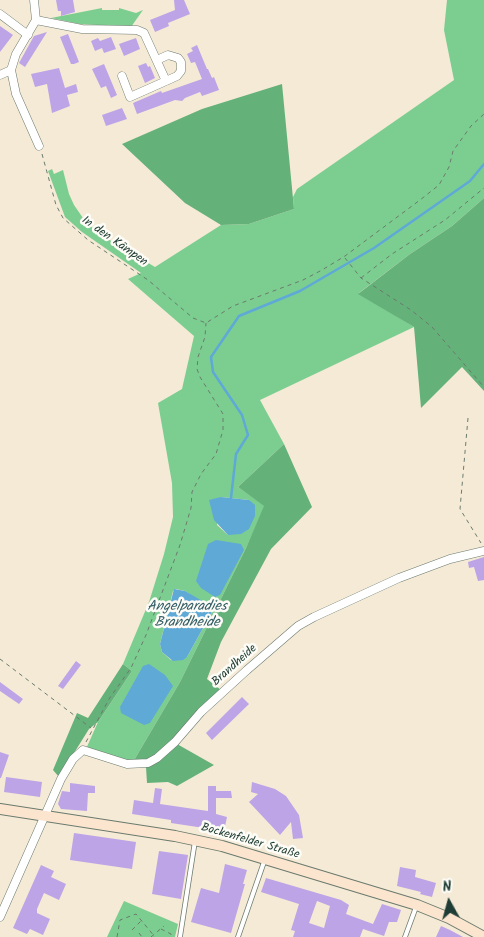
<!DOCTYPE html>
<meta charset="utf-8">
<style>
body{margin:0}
#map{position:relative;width:484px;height:937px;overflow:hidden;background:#f5ead6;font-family:Kalam,sans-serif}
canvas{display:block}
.north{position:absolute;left:424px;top:877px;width:50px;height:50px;-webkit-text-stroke:4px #fdfcf7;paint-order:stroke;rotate:353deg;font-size:14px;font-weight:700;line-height:20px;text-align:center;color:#1f3d34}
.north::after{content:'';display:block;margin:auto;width:18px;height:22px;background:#1f3d34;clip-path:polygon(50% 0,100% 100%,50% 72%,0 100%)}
</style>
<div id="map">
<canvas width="484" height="937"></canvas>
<div class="north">N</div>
</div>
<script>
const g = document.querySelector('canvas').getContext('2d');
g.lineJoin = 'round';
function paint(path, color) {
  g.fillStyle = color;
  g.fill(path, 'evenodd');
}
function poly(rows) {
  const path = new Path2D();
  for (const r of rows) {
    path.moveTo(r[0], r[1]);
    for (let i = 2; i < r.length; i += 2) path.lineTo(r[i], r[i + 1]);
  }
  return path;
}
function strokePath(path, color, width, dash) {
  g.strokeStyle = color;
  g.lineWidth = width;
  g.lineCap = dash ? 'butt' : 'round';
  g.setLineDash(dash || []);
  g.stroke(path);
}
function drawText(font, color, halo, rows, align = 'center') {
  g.font = font + ' Kalam,sans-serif';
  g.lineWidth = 5;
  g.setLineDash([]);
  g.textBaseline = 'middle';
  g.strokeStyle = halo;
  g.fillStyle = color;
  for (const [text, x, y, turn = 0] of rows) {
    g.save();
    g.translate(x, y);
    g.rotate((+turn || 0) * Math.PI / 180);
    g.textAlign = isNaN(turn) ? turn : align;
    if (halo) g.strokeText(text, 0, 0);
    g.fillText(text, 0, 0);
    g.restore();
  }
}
paint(poly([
 [447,0,484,0,484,198,452,226,410,254,359,293,414,327,260,400,284,444,238,487,265,506,246,548,180,682,133,762,86,749,98,722,132,671,123,664,149,602,164,554,173,517,172,483,158,403,182,389,194,336,128,279,141,273,82,232,65,217,48,171,52,169,54,174,63,170,69,194,74,205,83,218,98,233,155,267,221,225,249,224,294,209,293,197,297,189,454,80,444,30],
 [221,497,249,500,228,535,217,525],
 [176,589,185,591,213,610,187,657,171,660,162,652,160,644,173,591],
 [102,8,102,10,119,10,119,8,136,13,143,10,131,27,80,24,51,18],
 [124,901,178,924,175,937,107,937]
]), '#7cce90');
paint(poly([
 [282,84,294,209,249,224,221,225,185,203,122,144,202,109],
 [484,198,484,391,462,367,421,408,414,327,358,294,410,254,452,226],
 [284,444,312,507,271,549,221,642,207,679,221,690,155,758,133,762,180,682,246,548,264,506,238,487],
 [123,664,132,671,98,722,89,729,59,777,53,770,77,713,88,718],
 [177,744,214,765,177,786,168,782,147,783,146,767,157,762]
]), '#65b17a');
paint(poly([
 [221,497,249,500,255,505,255,516,249,529,241,534,228,535,214,520,209,500],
 [216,540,241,544,244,550,220,595,215,597,201,588,196,581,208,544],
 [174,589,185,591,211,606,213,610,187,657,183,660,173,661,162,652,160,644],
 [149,664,165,675,173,686,150,723,144,725,121,713,120,707,143,666]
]), '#5fa9d7');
strokePath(poly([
 [231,498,236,454,248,435,242,415,213,372,211,357,239,316,300,291,374,248,470,181,484,164]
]), '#5fa9d7', 2.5);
paint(poly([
 [56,0,73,0,75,12,61,16,61,11,58,11],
 [174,0,184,0,190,14,168,23,169,26,155,32,150,20,175,10],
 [0,26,13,35,0,52],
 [47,32,25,67,19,63,34,36],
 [68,34,79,62,74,64,71,64,60,37],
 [111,37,116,49,104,53,102,48,95,51,91,41,98,38,100,41],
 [136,38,140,49,124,56,119,44],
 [197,45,207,69,208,69,212,78,214,77,219,90,202,96,200,92,185,98,182,101,175,100,137,114,133,103,161,91,162,93,202,79,195,62,191,63,187,54,193,51,191,48],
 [146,63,148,67,150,66,155,78,145,83,138,66],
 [104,64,117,95,111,98,106,86,101,88,92,69],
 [59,68,65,88,76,84,78,92,67,95,70,106,52,113,47,84,35,87,31,74],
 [122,108,127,119,106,126,102,115],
 [484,557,484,580,478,581,474,567,469,568,468,562],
 [76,661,81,665,63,689,58,686],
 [0,682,23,699,19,704,0,691],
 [242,697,249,704,212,740,206,733],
 [0,752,9,755,1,778,0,778],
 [6,777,42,782,40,797,4,792],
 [252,782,275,789,286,796,299,815,303,838,293,839,291,822,280,835,249,802,258,794,251,792],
 [70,783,95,786,95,793,88,793,87,811,61,809,58,804,62,791,70,792],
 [208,786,216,786,216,791,231,791,232,798,216,798,216,814,227,817,224,831,171,823,171,820,132,814,134,800,153,803,155,788,162,789,160,804,208,811],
 [74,833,136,842,132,869,70,860],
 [159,851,188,855,181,899,152,894],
 [225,864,247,870,243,884,245,884,231,933,191,922,201,888,219,893],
 [41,865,54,871,51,877,66,884,59,900,44,893,37,909,37,913,50,919,43,935,30,929,27,934,13,928],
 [400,867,416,870,415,877,436,883,432,897,420,894,421,892,397,886],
 [266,878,341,900,349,905,346,914,373,924,382,904,401,910,397,922,389,922,384,936,363,929,360,937,293,937,295,931,291,930,299,904,261,892],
 [317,901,330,906,324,928,309,923],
 [441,926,450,930,463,937,436,937]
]), '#bda4e7');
const lane = poly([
 [180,937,195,841],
 [238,937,265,859],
 [405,937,416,907]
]);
const street = poly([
 [34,0,36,20,16,54,11,70,16,94,39,146],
 [0,14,28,35],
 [36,20,82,29,137,30,144,33,166,81,130,97,122,76],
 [157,60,168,55,178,58,181,62,181,71,177,76,166,81],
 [0,75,11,70],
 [0,917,61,779,73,759,83,750,127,764,148,763,157,758,175,742,201,712,247,670,298,626,314,617,399,578,450,559,484,551]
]);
const secondary = poly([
 [0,809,175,836,222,846,417,905,449,918,484,937]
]);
strokePath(lane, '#6a7a6d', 5.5);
strokePath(street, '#6a7a6d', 9);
strokePath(secondary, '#6a7a6d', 12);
strokePath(poly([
 [42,154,56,205,63,218,88,240,148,280,193,318,206,323,233,306,303,280,322,270,345,256,420,200,439,185,449,167,453,151,471,126,484,114],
 [345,258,361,278,411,310,432,327,484,387],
 [361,278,392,254,445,220,484,188],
 [468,418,460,509,481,543],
 [0,659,91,728],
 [86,742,109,699,131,668,146,635,180,545,191,508,192,492,201,474,216,454,223,430,223,414,200,377,197,369,198,357,205,337,206,323],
 [161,929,171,934,171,936],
 [132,930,141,921],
 [139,933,142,937],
 [117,937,120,920,136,914,155,937],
 [151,937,164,926]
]), '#6a7a6d', 1, [4, 4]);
strokePath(lane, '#fff', 4);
strokePath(street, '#fff', 8);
strokePath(secondary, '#fbe5cf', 10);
drawText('12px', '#1f3d34', '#fdfcf7', [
 ["In den Kämpen",114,242,35],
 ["Brandheide",235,666,-42],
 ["Bockenfelder Straße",250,842,16]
]);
drawText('italic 14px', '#325d65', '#fdfcf7', [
 ["Angelparadies",187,608],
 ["Brandheide",187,624]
]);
</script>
